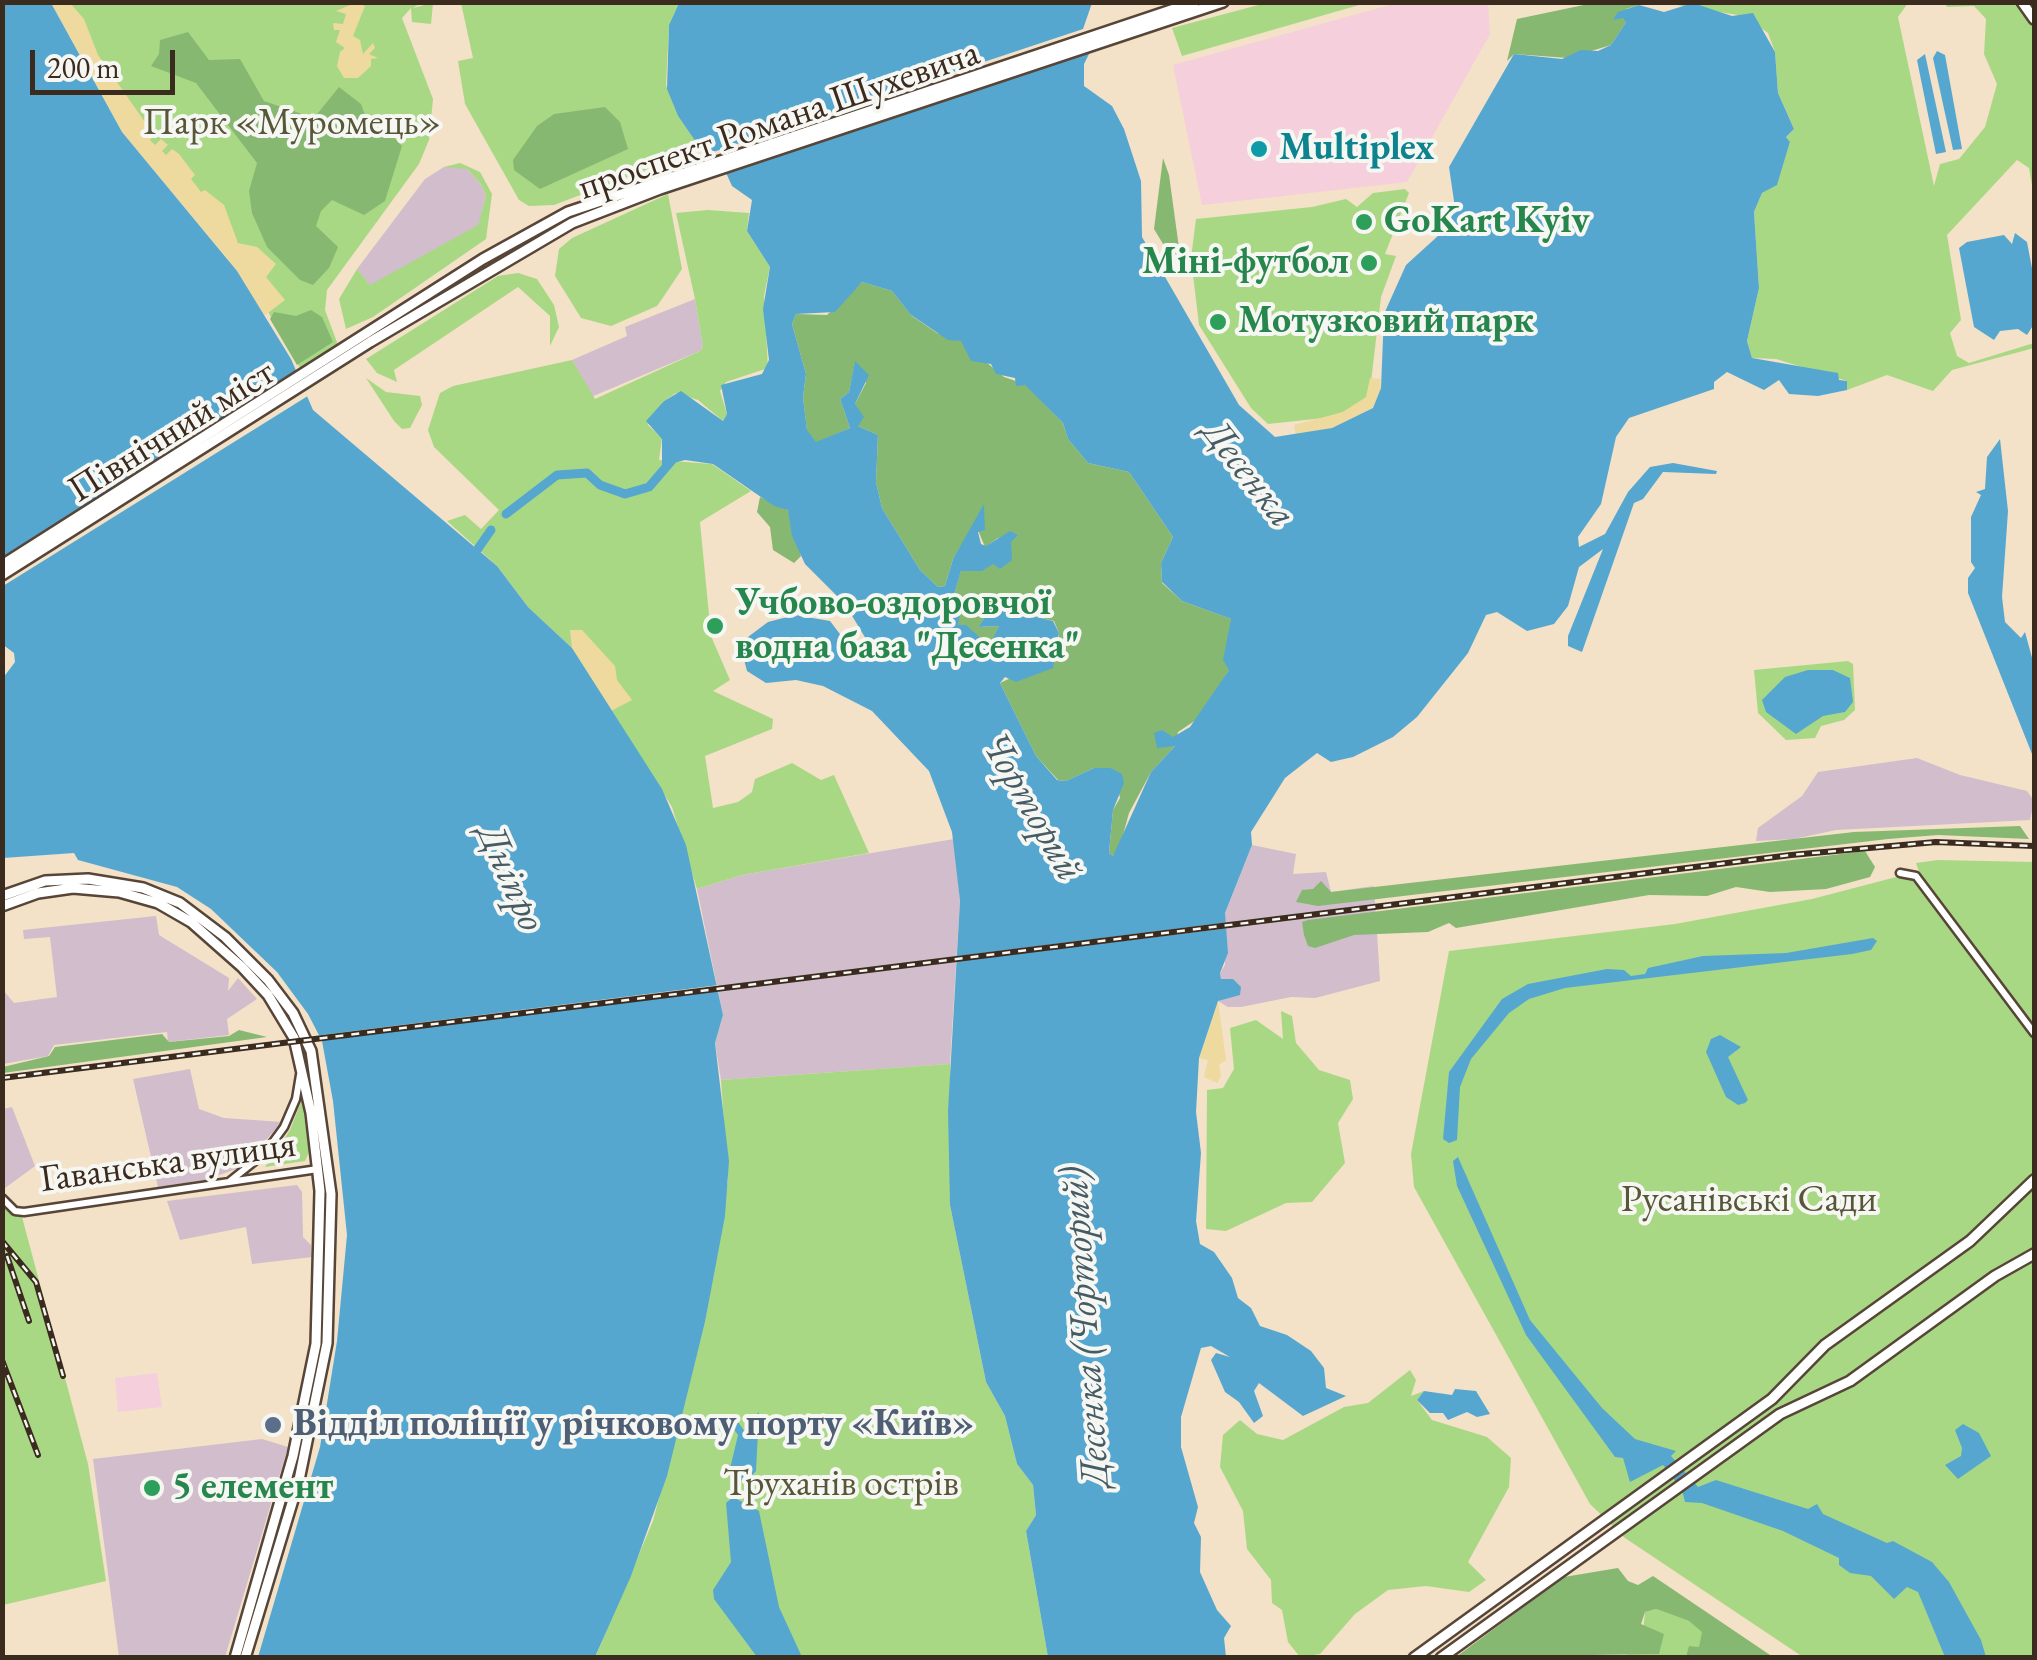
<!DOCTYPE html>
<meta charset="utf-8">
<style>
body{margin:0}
#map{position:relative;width:2037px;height:1660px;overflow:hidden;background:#f3e1c8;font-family:"EB Garamond",serif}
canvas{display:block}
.frame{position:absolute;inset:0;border:5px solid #3b2a1e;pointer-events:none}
.scale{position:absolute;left:30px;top:50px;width:145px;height:45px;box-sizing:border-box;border:5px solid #3b2a1e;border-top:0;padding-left:12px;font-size:30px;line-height:35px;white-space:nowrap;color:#3b2a1e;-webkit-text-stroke:8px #f6f6f2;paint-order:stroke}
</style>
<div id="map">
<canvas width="2037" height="1660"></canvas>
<div class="frame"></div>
<div class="scale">200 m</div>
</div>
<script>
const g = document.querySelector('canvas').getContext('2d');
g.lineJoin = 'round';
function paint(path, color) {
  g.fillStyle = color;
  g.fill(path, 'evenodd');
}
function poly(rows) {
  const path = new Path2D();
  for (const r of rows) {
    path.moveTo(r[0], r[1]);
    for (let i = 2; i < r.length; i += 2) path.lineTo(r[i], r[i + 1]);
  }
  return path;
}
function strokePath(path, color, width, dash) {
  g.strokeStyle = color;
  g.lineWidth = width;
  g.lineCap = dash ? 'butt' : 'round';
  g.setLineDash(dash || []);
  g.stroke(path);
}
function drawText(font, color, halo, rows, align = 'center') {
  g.font = font + ' "EB Garamond",serif';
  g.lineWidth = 8;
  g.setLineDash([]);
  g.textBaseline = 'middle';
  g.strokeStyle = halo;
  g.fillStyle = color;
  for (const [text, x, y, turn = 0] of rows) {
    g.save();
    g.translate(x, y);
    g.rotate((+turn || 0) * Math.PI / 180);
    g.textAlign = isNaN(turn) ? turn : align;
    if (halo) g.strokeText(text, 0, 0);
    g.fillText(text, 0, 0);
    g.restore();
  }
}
paint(poly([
 [1397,3,1488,3,1490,34,1407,182,1202,205,1173,65],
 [157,1373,162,1407,118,1412,115,1378]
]), '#f5cfdb');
paint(poly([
 [457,166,467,169,481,184,486,196,478,226,370,286,357,269,425,179,444,167],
 [695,299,703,347,700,351,591,397,572,360,627,336,625,327],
 [1917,758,1960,775,2027,791,2034,801,2030,820,1836,830,1794,839,1756,841,1758,828,1802,796,1818,772],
 [954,839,960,901,950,1064,721,1080,715,1043,723,1015,697,889,742,875],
 [1252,845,1296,854,1293,874,1326,872,1331,892,1374,886,1380,981,1315,998,1291,997,1241,1007,1228,1007,1218,1001,1225,998,1220,973,1225,965,1225,913],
 [156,916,159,935,229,978,228,991,238,978,257,999,227,1019,229,1035,168,1042,167,1032,54,1045,48,1056,3,1064,3,990,14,1003,57,997,50,937,24,939,23,930],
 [190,1069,199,1109,224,1118,282,1122,242,1167,205,1180,158,1187,133,1079],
 [12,1107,35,1166,5,1188,3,1109],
 [297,1185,302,1192,303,1237,311,1245,312,1257,252,1264,246,1227,180,1240,167,1201],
 [262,1439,288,1447,225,1657,119,1657,93,1459]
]), '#d1bdcc');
paint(poly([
 [1680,2,1908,3,1898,17,1934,186,1940,164,1959,159,1985,127,1997,84,1984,54,1986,19,1974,6,1947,7,1945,3,2034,3,2034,196,2029,168,2017,160,1947,235,1961,320,1950,333,1957,356,1969,363,2034,343,2034,348,1952,370,1933,391,1887,375,1847,390,1847,381,1776,359,1752,358,1747,341,1759,288,1754,212,1762,193,1777,184,1790,142,1786,137,1794,129,1778,93,1775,52,1768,33,1744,16,1677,5],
 [64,3,421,3,413,8,433,3,431,24,412,22,411,8,402,18,433,99,429,140,419,164,327,290,325,310,338,345,300,368,227,240,135,123],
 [461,3,679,3,669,25,666,85,678,116,701,149,554,205,529,206,519,200,465,104,458,61,473,58],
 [1266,3,1366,3,1182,56,1172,28],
 [460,163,480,172,492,194,486,239,373,317,346,329,339,299,357,269,370,285,478,225,486,196,481,184,467,169,444,167],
 [1405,189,1409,193,1385,254,1396,256,1381,297,1369,399,1333,417,1268,424,1251,408,1199,325,1191,258,1196,219,1312,207,1346,199,1357,207,1373,193],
 [668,194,682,269,664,296,657,306,611,326,581,318,555,276,559,249,572,238],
 [708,210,749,213,747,231,770,267,764,296,768,368,726,382,720,391,727,414,723,421,698,400,676,393,664,401,648,425,662,438,659,460,712,464,751,491,700,522,709,615,704,620,730,680,713,691,773,719,772,729,705,756,713,808,738,802,752,792,755,779,792,763,821,780,834,775,869,853,742,875,697,889,672,807,572,648,528,607,497,566,447,521,465,515,481,529,499,510,434,447,428,430,440,393,453,386,572,360,595,399,700,351,703,347,695,299,676,213],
 [518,273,537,279,554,305,559,327,550,346,550,316,518,287,394,370,397,382,377,373,366,359,498,276],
 [366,378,386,392,420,396,422,405,410,428,402,429,394,421],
 [1848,661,1853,664,1855,710,1844,720,1821,726,1815,738,1786,740,1758,713,1754,670],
 [1938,860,2034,862,2034,1657,1803,1657,1625,1538,1590,1504,1414,1187,1411,1154,1449,951,1675,924,1812,899,1900,876,1915,880,1921,877,1916,863],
 [1281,1011,1292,1016,1296,1043,1319,1070,1350,1080,1353,1099,1338,1123,1345,1163,1312,1202,1286,1203,1226,1231,1206,1229,1207,1090,1223,1088,1234,1069,1230,1028,1256,1020,1283,1039],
 [950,1064,950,1205,986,1382,1005,1416,1017,1464,1033,1485,1036,1515,1026,1531,1048,1657,595,1658,653,1521,705,1322,728,1180,721,1080],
 [302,1099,309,1152,305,1161,265,1167,290,1130],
 [2,1201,22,1217,88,1464,106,1581,3,1605],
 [1410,1370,1416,1380,1411,1396,1424,1391,1417,1400,1432,1420,1487,1437,1511,1458,1509,1487,1468,1562,1486,1580,1469,1592,1426,1586,1388,1590,1355,1614,1320,1654,1300,1657,1288,1642,1282,1610,1272,1603,1271,1580,1247,1549,1243,1511,1220,1467,1223,1435,1240,1420,1257,1434,1283,1440,1344,1407,1368,1403],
 [1656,1609,1689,1621,1755,1658,1571,1658,1573,1652,1616,1657,1641,1651,1645,1612]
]), '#a9d885');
paint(poly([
 [1598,2,1639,5,1626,9,1626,22,1611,45,1568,58,1514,54,1507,61,1517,19],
 [188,32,209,60,240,59,264,101,314,118,339,87,361,104,369,126,386,129,402,146,385,201,364,215,332,200,321,211,316,226,338,247,329,268,313,285,300,280,267,247,252,213,249,191,257,163,196,83,151,66,159,54,160,40],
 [605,107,620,122,628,149,540,189,514,170,513,160,537,126,554,114],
 [1163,158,1169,175,1183,277,1154,229],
 [862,282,892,291,912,316,937,333,961,341,1004,377,1025,384,1063,423,1068,439,1088,463,1129,472,1173,537,1161,563,1162,583,1182,601,1231,619,1229,670,1199,718,1178,732,1175,746,1151,772,1129,813,1118,853,1113,856,1109,853,1113,810,1120,798,1115,773,1111,768,1094,768,1066,781,1058,780,1036,756,1000,683,1058,656,1059,633,1054,621,1025,614,1014,598,998,600,978,627,999,626,990,646,958,625,950,610,961,570,1017,536,998,538,985,547,975,523,953,559,945,586,938,587,920,570,882,508,876,482,878,435,858,426,855,404,866,383,855,363,849,392,840,399,850,428,816,443,807,431,803,397,806,374,792,324,796,314,827,315],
 [311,310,322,317,333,342,297,365,270,319,274,312,296,316],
 [760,497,788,510,801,556,794,563,773,550,770,527,757,512],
 [2020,826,2029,839,1938,835,1888,839,1318,906,1296,902,1302,890,1313,889,1321,881,1331,892,1854,832],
 [1865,851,1875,867,1870,877,1826,889,1770,892,1736,887,1707,896,1649,895,1456,928,1449,923,1428,932,1354,935,1315,948,1308,946,1304,935,1302,922,1308,920],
 [239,1030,267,1037,3,1073,3,1067,49,1056,55,1047,162,1034,169,1042,229,1036],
 [1618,1568,1628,1581,1638,1585,1653,1576,1773,1657,1686,1657,1689,1646,1699,1647,1702,1632,1689,1621,1656,1609,1645,1612,1641,1624,1664,1634,1659,1654,1456,1657,1564,1577]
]), '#86b872');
paint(poly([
 [51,3,70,3,84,19,98,55,154,135,150,140,155,145,161,139,168,145,162,151,166,155,172,149,179,154,195,175,191,179,201,192,205,190,224,205,238,243,257,247,276,264,266,277,285,300,264,316,226,257,122,132],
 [355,3,365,6,353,36,360,40,363,54,373,43,375,48,369,54,378,58,371,59,371,66,358,78,344,78,337,66,340,52,345,48,336,42,340,30,334,30,333,23,343,24,346,14,336,11],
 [1370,378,1380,379,1381,388,1373,408,1332,428,1296,435,1294,425,1343,412,1366,397],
 [570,630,582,630,615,666,617,680,632,700,611,711,572,648],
 [1218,1001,1226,1060,1219,1065,1221,1076,1217,1083,1204,1077,1208,1060,1199,1058]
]), '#eeda9e');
paint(poly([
 [3,3,51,3,122,132,237,271,291,359,313,410,497,566,528,607,572,648,662,789,686,845,723,1015,715,1043,729,1161,725,1216,705,1322,667,1476,631,1576,595,1657,258,1657,320,1447,337,1341,347,1235,333,1101,322,1041,308,1014,277,972,211,909,177,887,78,860,74,853,3,858,3,678,15,662,14,653,2,644],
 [679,3,1092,3,1083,29,1090,52,1084,64,1084,86,1112,106,1124,129,1141,181,1142,237,1239,405,1275,437,1332,428,1373,408,1381,388,1384,314,1406,265,1450,225,1454,201,1449,167,1514,54,1562,59,1581,50,1598,51,1611,45,1626,22,1623,18,1613,20,1618,12,1639,5,1664,12,1693,3,1732,16,1753,13,1775,52,1778,93,1794,129,1786,137,1790,142,1777,185,1762,193,1754,212,1759,288,1747,341,1752,358,1838,373,1839,380,1847,381,1847,390,1818,396,1789,394,1779,380,1764,390,1727,372,1714,382,1714,389,1629,418,1616,437,1601,504,1578,537,1579,547,1605,534,1628,492,1650,467,1673,463,1717,471,1716,474,1663,472,1643,499,1634,503,1582,652,1568,646,1568,636,1603,549,1579,567,1568,606,1554,624,1527,631,1497,612,1486,615,1468,653,1417,717,1393,737,1353,757,1331,762,1317,753,1285,778,1251,832,1252,845,1225,913,1228,953,1220,973,1221,979,1233,979,1241,987,1240,995,1218,1001,1199,1058,1196,1112,1201,1153,1196,1221,1200,1244,1214,1252,1232,1278,1238,1298,1251,1308,1260,1326,1287,1335,1311,1351,1324,1368,1326,1388,1346,1396,1303,1416,1259,1383,1254,1391,1263,1416,1254,1423,1239,1402,1225,1392,1211,1360,1216,1353,1230,1357,1211,1346,1201,1348,1181,1417,1181,1447,1198,1507,1194,1523,1201,1537,1200,1572,1217,1610,1231,1626,1224,1638,1226,1657,1048,1657,1026,1531,1036,1515,1033,1485,1017,1464,1005,1416,986,1382,950,1205,948,1111,960,901,952,832,929,771,872,711,823,686,796,680,766,683,747,671,741,648,744,640,768,622,795,615,830,621,855,654,863,658,872,649,845,604,805,564,792,536,788,510,774,506,713,464,685,460,662,466,662,439,646,421,664,401,681,391,723,421,727,414,721,385,762,374,769,360,763,309,770,267,747,231,752,200,732,186,717,153,698,145,678,116,667,89,669,25],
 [862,282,892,291,911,315,948,340,961,341,971,361,991,364,996,374,1015,378,1016,386,1025,385,1063,423,1068,439,1088,463,1129,472,1173,537,1161,563,1162,582,1182,601,1231,619,1223,660,1229,670,1190,727,1173,737,1162,730,1154,733,1157,748,1175,746,1151,772,1113,856,1109,853,1113,810,1124,783,1122,774,1111,768,1094,768,1066,781,1057,780,1036,756,1000,683,1005,677,1016,682,1053,668,1059,633,1053,621,1024,614,1014,598,998,599,978,627,999,626,989,646,966,625,958,625,960,615,950,609,961,571,982,571,993,564,1000,569,1012,560,1011,542,1018,535,1010,531,986,546,981,544,978,532,985,530,984,504,953,559,945,586,938,587,920,570,882,508,876,482,878,435,858,426,864,417,855,404,869,375,855,361,849,392,840,399,850,428,816,442,807,430,803,397,806,374,792,324,796,314,835,312],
 [1937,51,1945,55,1962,149,1953,150,1933,58],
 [1925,54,1946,152,1936,154,1917,60],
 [2015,233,2027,242,2034,279,2034,324,2027,335,2018,329,2000,331,1994,340,1974,327,1959,248,1967,242,2004,235,2012,244],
 [2000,439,2008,511,2002,597,2005,622,2021,638,2025,632,2034,665,2034,759,1968,593,1968,578,1975,568,1971,562,1971,517,1981,495,1976,492,1985,489,1987,457],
 [1808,670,1833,670,1850,678,1853,702,1845,712,1823,716,1796,734,1766,712,1762,700,1785,677],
 [1873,938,1877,941,1871,950,1852,954,1565,988,1529,999,1509,1013,1471,1059,1460,1087,1457,1140,1449,1143,1443,1139,1449,1072,1502,999,1528,984,1607,969,1624,970,1631,976,1645,974,1648,968,1703,956,1786,953],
 [1720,1035,1741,1047,1728,1057,1748,1100,1745,1103,1738,1105,1726,1097,1706,1052,1711,1039],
 [1458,1157,1530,1320,1602,1408,1635,1439,1676,1451,1671,1456,1698,1487,1716,1480,1808,1509,1817,1504,1823,1514,1887,1543,1893,1541,1932,1562,1949,1582,1981,1640,1986,1657,1945,1657,1918,1592,1907,1587,1894,1599,1871,1576,1850,1573,1839,1565,1839,1558,1783,1531,1702,1503,1685,1502,1682,1490,1663,1465,1630,1482,1623,1458,1615,1457,1526,1335,1457,1186,1453,1161],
 [1455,1389,1476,1391,1490,1414,1477,1417,1467,1412,1448,1420,1443,1413,1430,1413,1417,1400,1424,1391,1452,1395],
 [759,1412,756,1471,747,1481,736,1480,729,1473,738,1435,730,1424,738,1422,750,1439,749,1422],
 [1963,1424,1979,1433,1991,1456,1958,1479,1945,1465,1961,1456,1962,1448,1955,1430],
 [733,1497,759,1511,779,1607,802,1657,757,1657,714,1599,713,1590,731,1562,726,1503]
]), '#56a7d0');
paint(poly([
 [1089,27,1094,50,726,174,713,152],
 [298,370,311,394,3,586,3,558],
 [1230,922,1230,928,949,962,950,957],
 [719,985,720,991,317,1041,314,1036]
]), '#f3e1c8');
strokePath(poly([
 [506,514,557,475,587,473,600,485,625,494,649,487,673,459],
 [468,554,475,553,491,530]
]), '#56a7d0', 9);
const minor = poly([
 [1900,873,1916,876,2034,1033],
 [230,1181,265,1153,284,1127,296,1099,300,1075],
 [2,1198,15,1211,24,1212,318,1169]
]);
const major = poly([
 [2022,2,2034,19],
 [2,565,483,259,568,212,1195,2],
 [2,575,370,342,572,223,660,189,1223,2],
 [2,896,45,881,88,879,143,888,180,903,225,937,268,980,293,1013,311,1051,331,1194,327,1343,299,1480,245,1658],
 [2,906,38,893,73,888,119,892,158,903,191,922,242,967,268,995,294,1038,311,1113,320,1191,316,1344,293,1456,235,1658],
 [1414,1658,1772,1399,1825,1345,1970,1241,2034,1180],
 [1441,1658,1780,1414,1850,1381,1995,1276,2034,1254]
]);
strokePath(minor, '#574538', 11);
strokePath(major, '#574538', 14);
strokePath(minor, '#fff', 6);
strokePath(major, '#fff', 9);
const rail = poly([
 [2,1078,1791,855,1936,842,2034,846],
 [2,1241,36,1282,63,1376],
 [7,1256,29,1321],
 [2,1360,38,1455]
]);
strokePath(rail, '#3b2a1e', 6);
strokePath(rail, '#f6f6f2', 2.5, [8]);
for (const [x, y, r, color] of [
 [1259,149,10,"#0f9aa8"],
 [1364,222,10,"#2e9e5b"],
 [1369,263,10,"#2e9e5b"],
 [1218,322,10,"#2e9e5b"],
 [715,626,10,"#2e9e5b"],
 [273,1425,10,"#5c6f8a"],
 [152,1488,10,"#2e9e5b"]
]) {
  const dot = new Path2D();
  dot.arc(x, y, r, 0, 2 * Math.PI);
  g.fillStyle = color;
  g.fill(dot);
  strokePath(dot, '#f6f6f2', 4);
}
drawText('38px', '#3b2a1e', '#f6f6f2', [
 ["проспект Романа Шухевича",779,121,-19],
 ["Північний міст",172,432,-32],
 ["Гаванська вулиця",168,1163,-8]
]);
drawText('38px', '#565638', '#f6f6f2', [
 ["Парк «Муромець»",292,124],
 ["Русанівські Сади",1749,1201],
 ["Труханів острів",841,1485]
]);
drawText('bold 38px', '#0d838f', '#f6f6f2', [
 ["Multiplex",1279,149]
], 'left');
drawText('bold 38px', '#27864d', '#f6f6f2', [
 ["GoKart Kyiv",1384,222],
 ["Міні-футбол",1349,263,"right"],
 ["Мотузковий парк",1238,322],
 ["Учбово-оздоровчої",735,604],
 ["водна база \"Десенка\"",735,648],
 ["5 елемент",172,1488]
], 'left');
drawText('bold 38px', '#4e5e75', '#f6f6f2', [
 ["Відділ поліції у річковому порту «Київ»",293,1425]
], 'left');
drawText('italic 40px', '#465c65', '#f6f6f2', [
 ["Десенка",1248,474,52],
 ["Чорторий",1031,807,60],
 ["Дніпро",510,878,66],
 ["Десенка (Чорторий)",1086,1327,-94]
]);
</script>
